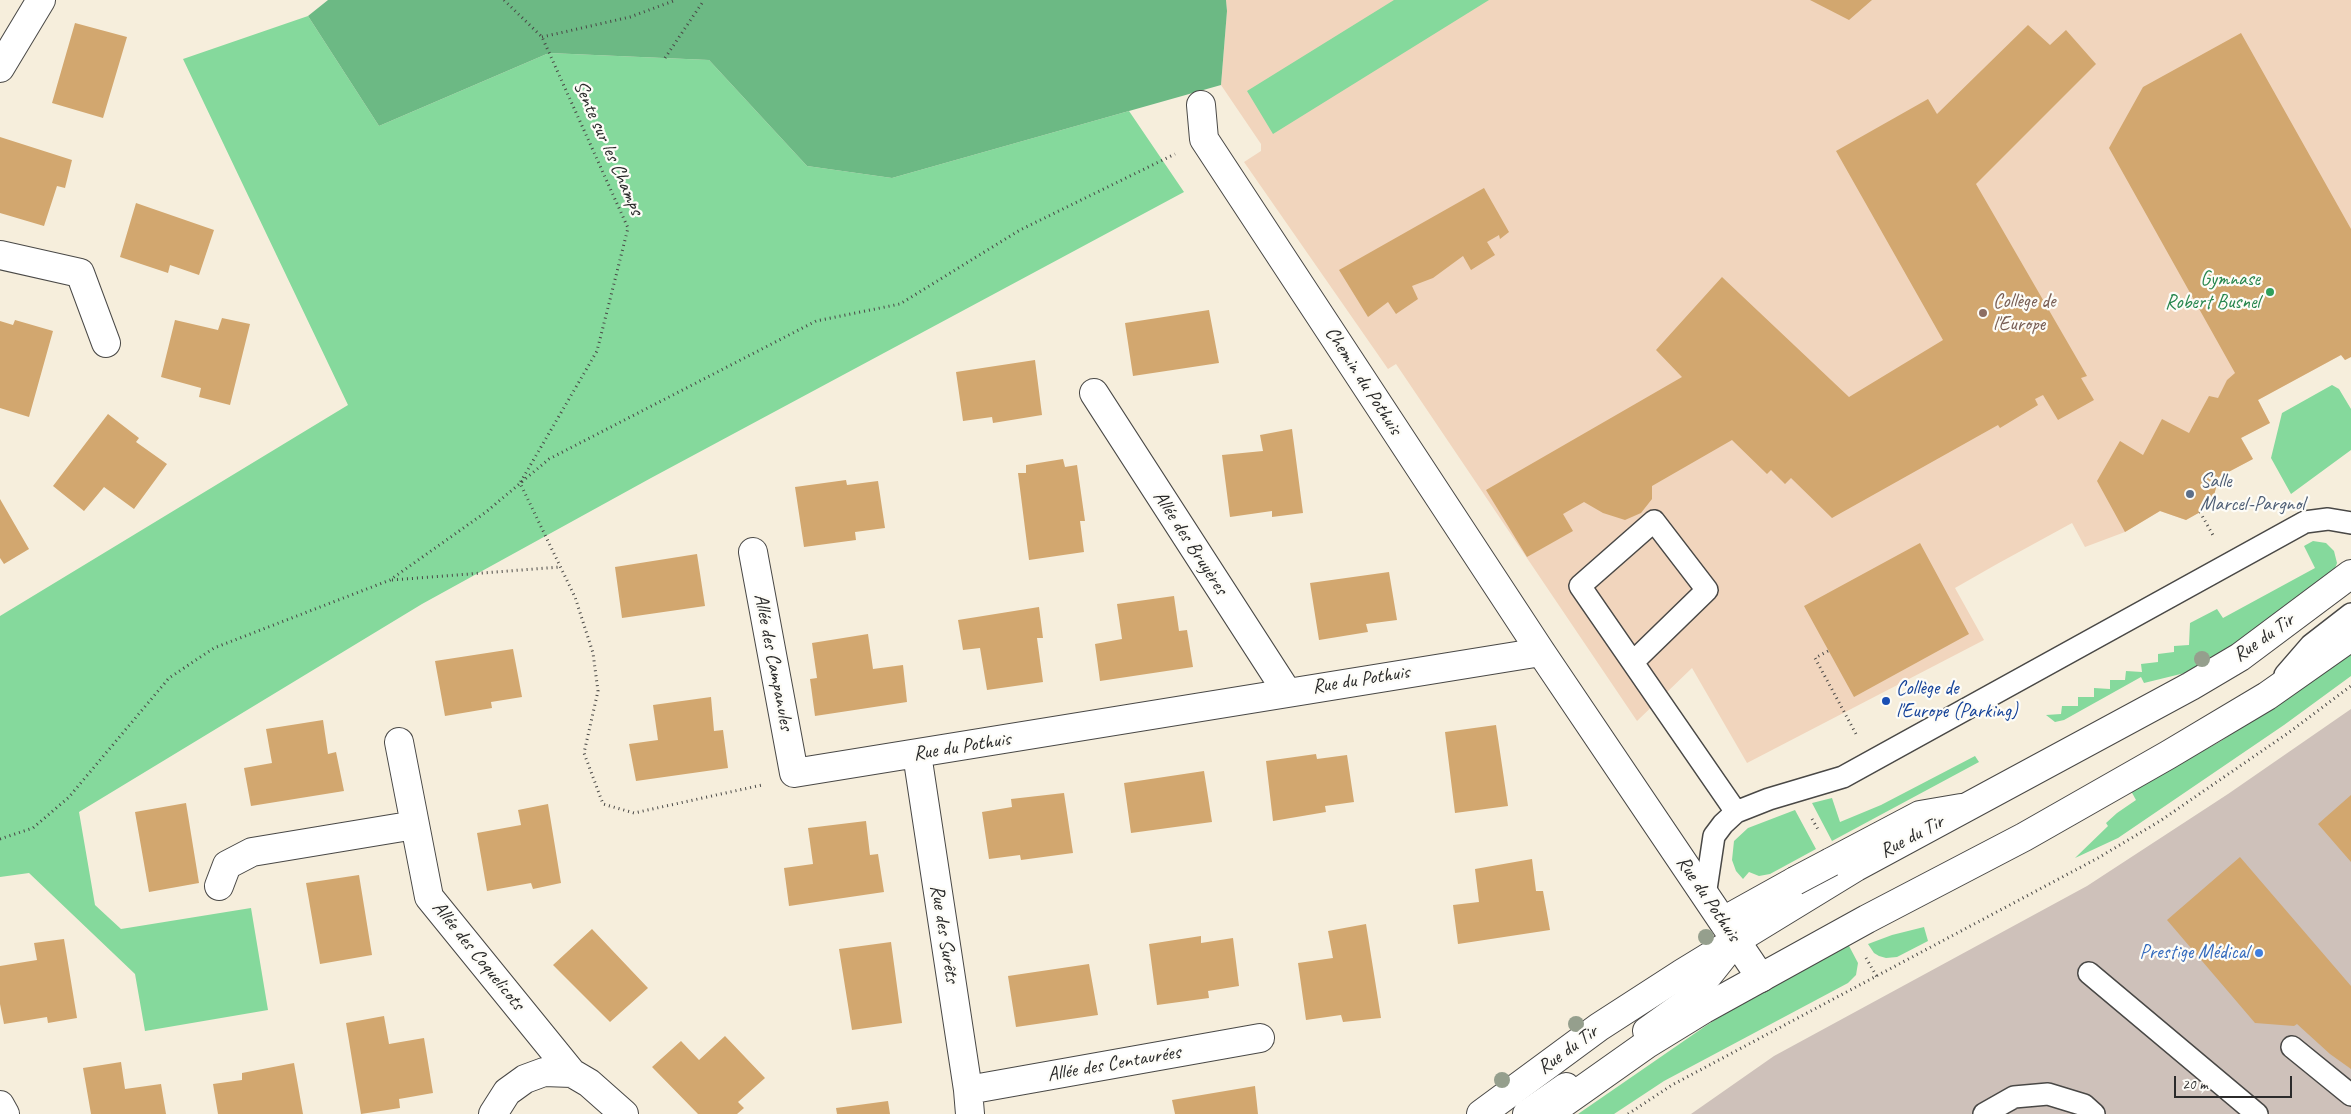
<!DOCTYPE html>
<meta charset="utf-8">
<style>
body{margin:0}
#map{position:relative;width:2351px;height:1114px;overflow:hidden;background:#f6eedc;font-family:Caveat,sans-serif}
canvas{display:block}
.scale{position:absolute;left:2174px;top:1076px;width:118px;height:22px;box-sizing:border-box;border:2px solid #2b2b2b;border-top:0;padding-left:6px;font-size:15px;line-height:18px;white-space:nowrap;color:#2b2b2b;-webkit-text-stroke:4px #fdfcf7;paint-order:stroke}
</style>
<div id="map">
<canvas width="2351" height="1114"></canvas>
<div class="scale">20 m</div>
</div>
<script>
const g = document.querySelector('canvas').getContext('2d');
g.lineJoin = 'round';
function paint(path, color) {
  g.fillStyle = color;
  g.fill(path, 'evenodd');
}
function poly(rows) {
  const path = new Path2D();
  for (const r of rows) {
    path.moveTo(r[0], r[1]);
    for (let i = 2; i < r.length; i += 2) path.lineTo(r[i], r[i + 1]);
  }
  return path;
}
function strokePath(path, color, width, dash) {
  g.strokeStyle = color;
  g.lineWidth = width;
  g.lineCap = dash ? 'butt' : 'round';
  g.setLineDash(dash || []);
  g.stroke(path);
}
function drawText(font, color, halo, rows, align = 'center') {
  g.font = font + ' Caveat,sans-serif';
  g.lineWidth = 4.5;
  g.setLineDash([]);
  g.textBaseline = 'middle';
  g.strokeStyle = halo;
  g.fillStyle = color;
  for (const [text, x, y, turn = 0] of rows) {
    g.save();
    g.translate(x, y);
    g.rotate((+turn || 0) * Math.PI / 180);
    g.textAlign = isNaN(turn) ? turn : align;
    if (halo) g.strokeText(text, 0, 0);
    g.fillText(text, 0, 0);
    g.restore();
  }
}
paint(poly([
 [1226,0,2351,0,2351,357,2345,360,2341,355,2258,400,2270,423,2241,438,2253,459,2219,477,2211,506,2186,520,2160,511,2125,532,2085,547,2072,523,1997,564,1955,588,1984,640,1747,763,1692,668,1637,721,1396,364,1388,369,1244,162,1261,151,1261,144,1221,85,1227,11]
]), '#f1d5bd');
paint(poly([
 [2351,709,2351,1114,1691,1114,1774,1056,2087,886,2228,794]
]), '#cec1ba');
paint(poly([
 [1394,0,1489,0,1273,134,1247,91],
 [308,16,379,126,549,53,709,60,807,166,892,178,1129,111,1184,192,651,478,422,604,79,812,95,905,121,929,251,908,268,1010,145,1031,135,974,29,873,0,877,0,616,348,405,183,59],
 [2332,385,2339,389,2351,409,2351,450,2291,494,2271,458,2282,413],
 [2313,541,2326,543,2334,551,2337,563,2334,571,2201,669,2144,683,2141,677,2064,720,2055,722,2046,715,2061,714,2062,706,2078,706,2078,697,2094,697,2094,688,2110,689,2110,680,2125,680,2126,671,2142,672,2141,664,2158,662,2158,654,2174,652,2174,646,2189,645,2190,623,2217,609,2223,618,2315,568,2304,546],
 [2351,652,2351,676,2284,725,2118,838,2075,858,2108,826,2106,823,2117,813,2136,800,2131,791,2221,741],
 [1975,756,1979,762,1832,841,1812,803,1832,798,1840,822,1881,805],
 [1795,810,1816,849,1770,874,1759,876,1749,872,1743,879,1736,871,1732,860,1734,841,1748,828],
 [1924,927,1928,941,1897,957,1886,958,1879,956,1874,953,1868,944,1892,935],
 [1848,944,1858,963,1856,975,1848,983,1664,1081,1614,1114,1578,1114,1707,1025,1761,991]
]), '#85d99c');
paint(poly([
 [328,0,1226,0,1227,11,1221,85,892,178,807,166,709,60,549,53,379,126,308,16]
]), '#6cb984');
paint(poly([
 [1810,0,1872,0,1849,20],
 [75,23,127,37,103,118,52,103],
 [2028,25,2050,45,2066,30,2096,64,1976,184,2087,376,2081,378,2094,400,2058,420,2043,395,2035,399,2038,405,2000,428,1998,425,1832,518,1791,478,1785,484,1771,470,1767,474,1732,440,1652,486,1652,499,1641,513,1625,520,1603,513,1584,502,1563,514,1573,531,1527,557,1486,490,1682,377,1656,350,1722,277,1849,397,1943,340,1836,151,1928,99,1937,114],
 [2241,33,2351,229,2351,357,2345,360,2341,355,2258,400,2270,423,2241,438,2253,459,2219,477,2211,506,2186,520,2160,511,2125,532,2097,481,2120,441,2143,455,2162,419,2189,433,2209,396,2218,398,2227,380,2235,373,2109,148,2143,87],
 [0,137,72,160,65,188,57,186,44,226,0,213],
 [1484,188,1509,232,1500,239,1499,235,1487,242,1495,255,1471,270,1463,256,1433,278,1412,286,1418,299,1396,314,1388,302,1368,317,1339,270],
 [136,203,214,230,199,275,170,265,168,273,120,257],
 [1209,310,1219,363,1133,376,1125,323],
 [222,318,250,324,230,405,199,397,201,388,161,377,175,320,218,330],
 [15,320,53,331,29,417,0,408,0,321,13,325],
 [1035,360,1042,415,993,423,992,417,963,421,956,372],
 [108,414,139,438,136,442,167,464,134,509,104,487,84,511,53,486],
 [1292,429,1303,513,1272,517,1272,511,1230,517,1222,455,1263,451,1260,435],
 [1063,459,1065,467,1077,465,1085,521,1080,521,1084,552,1029,560,1018,473,1026,473,1026,465],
 [846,480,847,485,878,481,885,528,855,532,856,540,804,547,795,487],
 [0,499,29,549,4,564,0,558],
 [1920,543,1969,634,1854,697,1804,606],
 [697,554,705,606,622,618,615,567],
 [1389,572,1397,620,1366,624,1368,632,1319,640,1310,583],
 [1174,596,1179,631,1187,630,1193,667,1100,681,1095,644,1122,639,1117,604],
 [1039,607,1043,638,1037,638,1043,682,987,690,980,648,963,650,958,620],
 [868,634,873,669,903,665,907,702,815,716,810,679,817,678,812,643],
 [513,649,522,697,491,702,492,708,445,716,435,661],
 [711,697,714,731,723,730,728,768,636,781,629,744,658,740,653,705],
 [323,720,328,754,336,752,344,791,251,806,244,768,272,763,266,729],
 [1496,725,1508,806,1455,813,1445,732],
 [1316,754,1317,759,1347,755,1354,802,1325,806,1326,812,1273,821,1266,761],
 [1204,771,1212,822,1131,833,1124,783],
 [1064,793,1073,853,1021,860,1020,855,989,859,982,812,1012,807,1011,799],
 [2351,795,2351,862,2318,824],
 [186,803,199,883,149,892,135,812],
 [548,804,561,883,533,889,531,883,487,891,477,833,521,825,518,810],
 [866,821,870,855,878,854,884,892,789,906,784,868,813,864,808,828],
 [2240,857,2351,986,2351,1069,2330,1054,2297,1024,2294,1026,2255,1023,2167,920],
 [1532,859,1536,891,1543,891,1550,930,1458,944,1453,905,1479,902,1475,869],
 [359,875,372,955,320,964,306,883],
 [1366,924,1381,1018,1343,1022,1341,1015,1306,1020,1298,963,1333,958,1328,931],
 [592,929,648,988,610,1022,553,965],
 [1201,936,1201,943,1233,938,1239,986,1208,991,1209,998,1157,1005,1149,944],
 [64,939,77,1018,48,1023,47,1017,4,1024,0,1004,0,966,37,960,34,943],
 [891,942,902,1023,852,1030,839,949],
 [1089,964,1098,1015,1016,1027,1008,976],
 [384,1016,389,1044,424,1038,433,1093,399,1099,400,1108,361,1114,346,1023],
 [725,1036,765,1078,738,1102,744,1108,737,1114,698,1114,652,1067,681,1041,699,1060],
 [121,1062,125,1089,161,1084,166,1114,91,1114,83,1068],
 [294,1063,303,1114,218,1114,213,1084,242,1080,242,1073],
 [1255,1086,1258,1114,1175,1114,1172,1100],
 [888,1101,890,1114,837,1114,836,1108]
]), '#d2a76f');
const lane = poly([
 [1633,662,1707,590,1654,521,1580,586,1736,812],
 [2285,675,2311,645,2351,614],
 [1705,896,1714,836,1723,824,1736,812,1769,799,1843,777,2305,522,2328,519,2351,523],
 [2089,973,2257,1114],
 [2292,1047,2351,1095],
 [1984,1114,2014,1097,2048,1094,2084,1105,2094,1114]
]);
const street = poly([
 [0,68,41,0],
 [1201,105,1204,139,1541,652,1761,978],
 [0,255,80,273,106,343],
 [1094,393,1287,692],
 [753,552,794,773,1541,652],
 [399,742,429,897,572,1073],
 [917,754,968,1090,970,1114],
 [1831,862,1920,815,1961,808],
 [219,886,227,865,252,852,415,825],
 [1723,921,1795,881],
 [1647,1031,1686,1003,1733,944],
 [968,1090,1260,1038],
 [0,1105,5,1114],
 [493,1114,507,1092,525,1079,544,1072,572,1073,589,1083,624,1114],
 [1527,1114,1566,1087]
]);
const secondary = poly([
 [1481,1114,1599,1027,1681,974,1856,867,2191,686,2240,657,2351,574],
 [1548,1114,1647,1044,1704,1009,1867,919,2024,837,2168,755,2267,696,2351,637]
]);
strokePath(lane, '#494846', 24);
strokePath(street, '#494846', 30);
strokePath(secondary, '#494846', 30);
strokePath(poly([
 [504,0,542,37,628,228,597,351,520,483,575,597,593,653,598,691,584,753,603,804,634,813,762,785],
 [542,37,630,17,676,0],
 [665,58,704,0],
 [2200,512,2214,537],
 [392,580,560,567],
 [1828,651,1815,658,1856,734],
 [1812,819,1819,831],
 [0,839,33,828,69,797,169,678,214,648,390,580,486,512,549,459,816,321,900,304,1020,230,1175,154],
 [1866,958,1877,977],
 [1628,1114,1672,1085,2098,858,2160,821,2291,731,2351,686]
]), '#494846', 3, [1, 4]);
strokePath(lane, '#fff', 21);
strokePath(street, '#fff', 28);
strokePath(secondary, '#fff', 28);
const streetBridge = poly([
 [1795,881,1831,862]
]);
strokePath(streetBridge, '#494846', 30, []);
strokePath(streetBridge, '#fff', 28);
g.fillStyle = '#959f8d';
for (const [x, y] of [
 [2202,659],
 [1706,937],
 [1576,1024],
 [1502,1080]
]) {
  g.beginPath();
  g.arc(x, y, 8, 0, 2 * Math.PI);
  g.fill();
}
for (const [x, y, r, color] of [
 [2270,292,5,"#2e9e5b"],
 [1983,313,5,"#8d6e63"],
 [2190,494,5,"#5c6f8a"],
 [1886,701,5,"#1a4fb4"],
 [2259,953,5,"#3f7fe0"]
]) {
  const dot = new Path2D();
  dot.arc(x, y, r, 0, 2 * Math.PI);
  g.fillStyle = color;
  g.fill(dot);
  strokePath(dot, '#fdfcf7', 2);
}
drawText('20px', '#2b2b2b', '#fdfcf7', [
 ["Sente sur les Champs",608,148,66],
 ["Chemin du Pothuis",1363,381,57],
 ["Allée des Bruyères",1190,543,57],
 ["Rue du Tir",2264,638,-35],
 ["Allée des Campanules",773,662,79],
 ["Rue du Pothuis",1361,680,-9],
 ["Rue du Pothuis",962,747,-9],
 ["Rue du Tir",1912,837,-28],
 ["Rue du Pothuis",1708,899,56],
 ["Rue des Surêts",944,934,81],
 ["Allée des Coquelicots",478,956,51],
 ["Rue du Tir",1568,1050,-36],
 ["Allée des Centaurées",1114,1064,-10]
]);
drawText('20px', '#27864d', '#fdfcf7', [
 ["Gymnase",2260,280],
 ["Robert Busnel",2260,303]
], 'right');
drawText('20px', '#785e54', '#fdfcf7', [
 ["Collège de",1993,302],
 ["l'Europe",1993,325]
], 'left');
drawText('20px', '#4e5e75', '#fdfcf7', [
 ["Salle",2200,482],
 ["Marcel-Pargnol",2200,505]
], 'left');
drawText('20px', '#164399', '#fdfcf7', [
 ["Collège de",1896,689],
 ["l'Europe (Parking)",1896,712]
], 'left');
drawText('20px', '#366cbe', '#fdfcf7', [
 ["Prestige Médical",2249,953]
], 'right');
</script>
